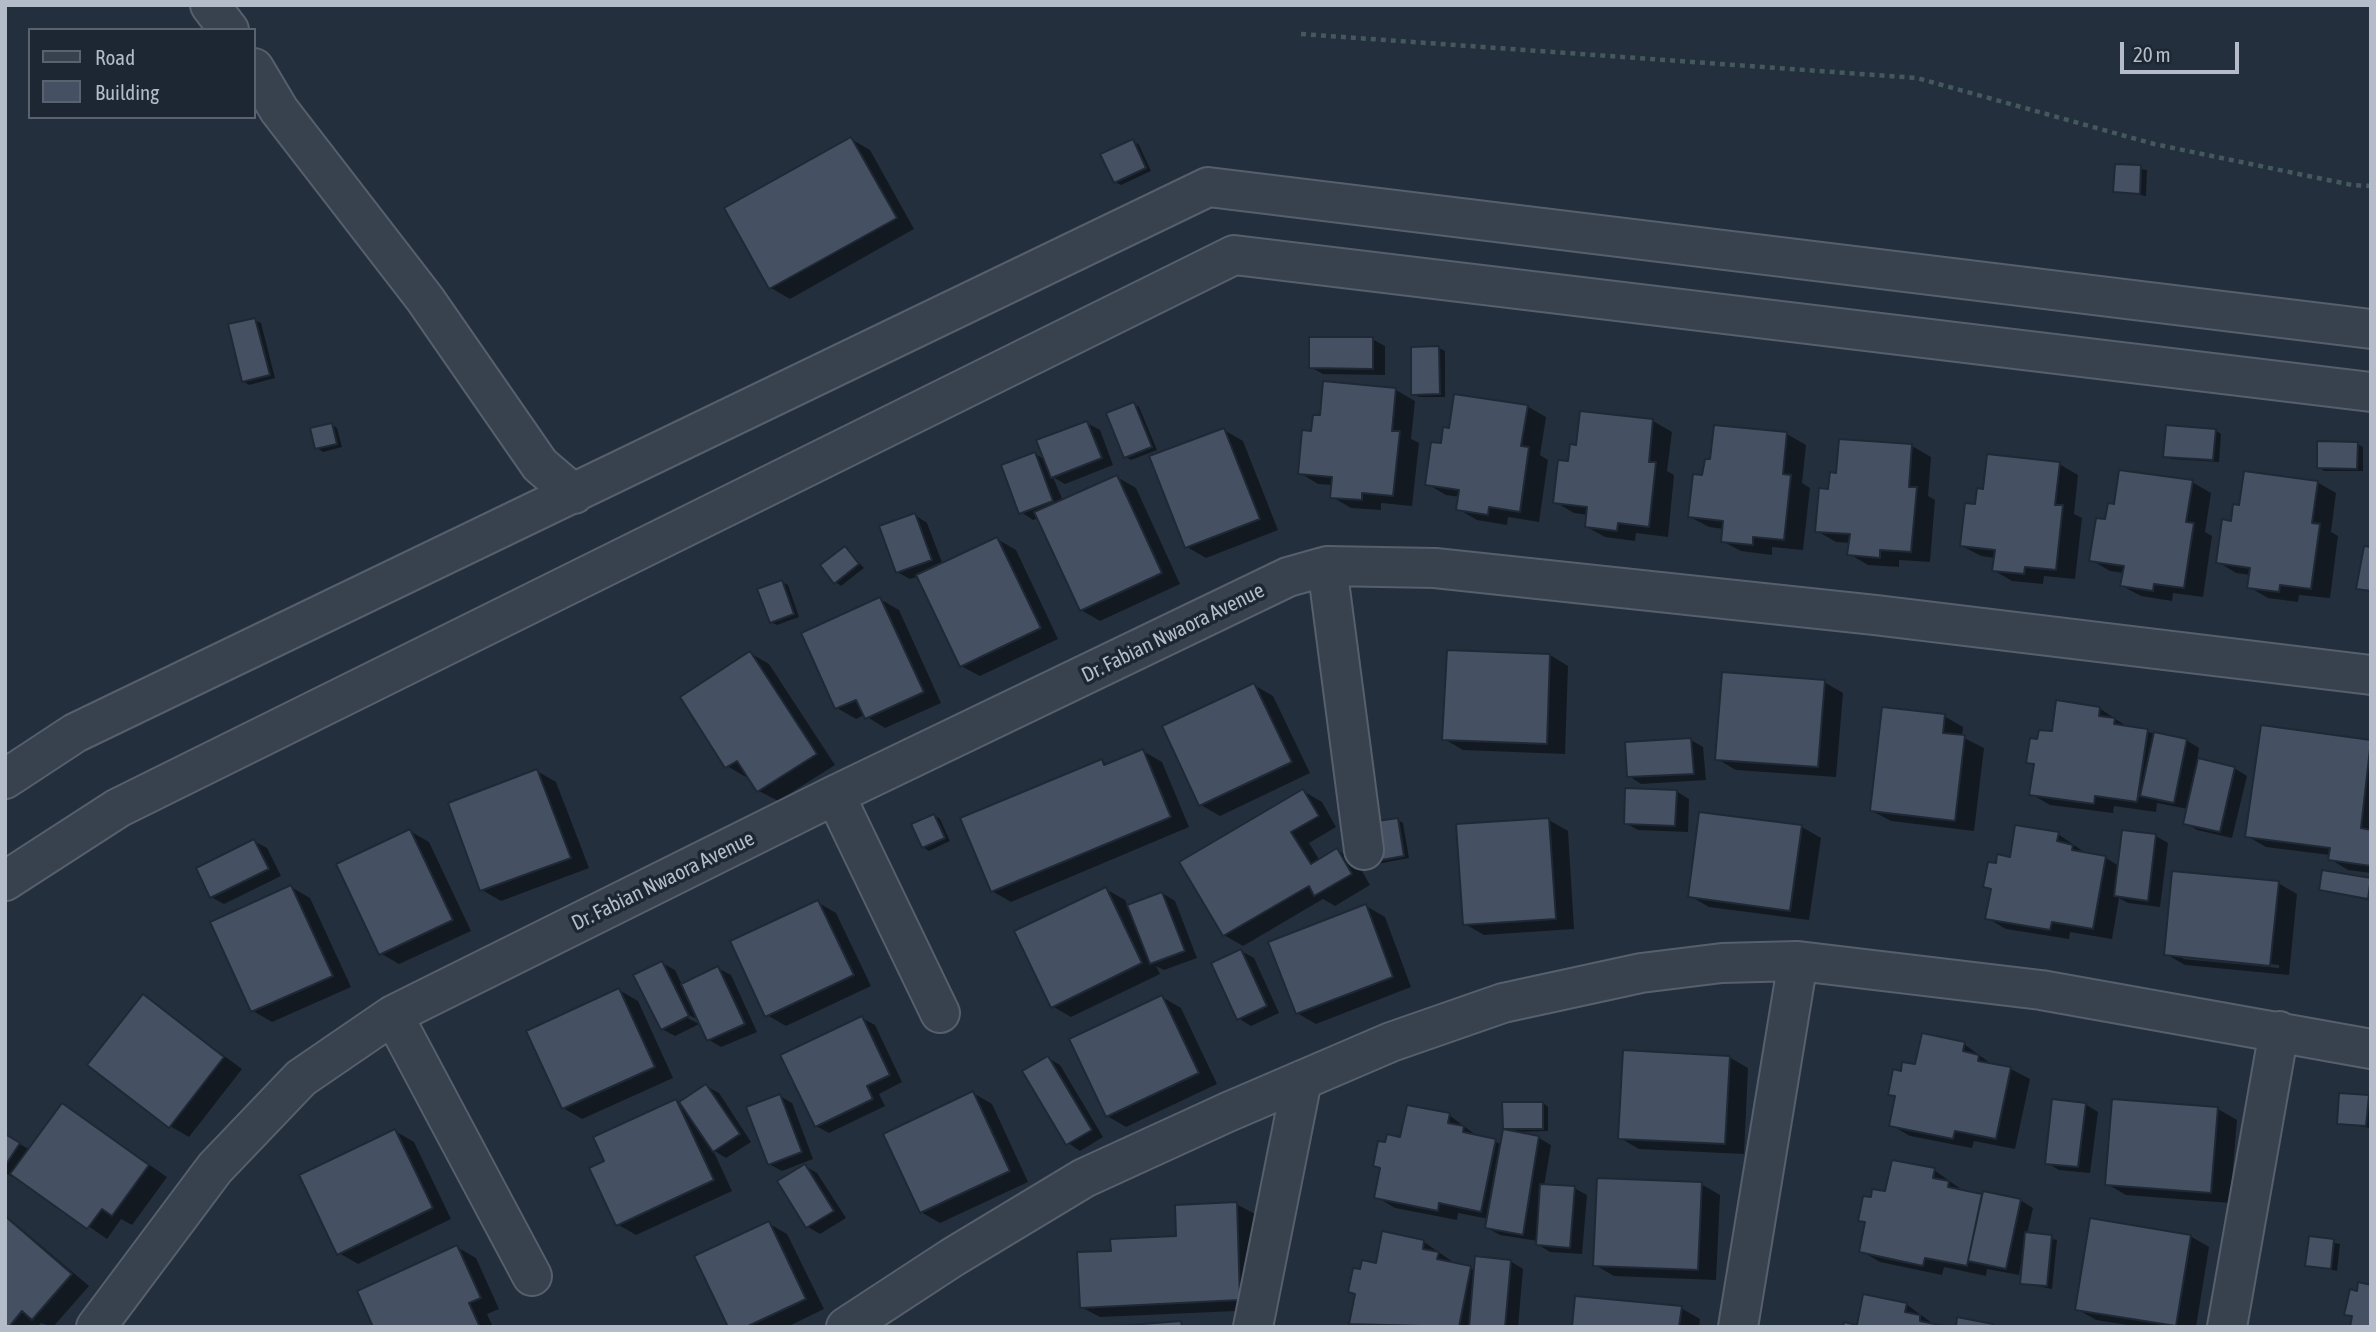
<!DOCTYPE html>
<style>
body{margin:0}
#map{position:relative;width:2376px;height:1332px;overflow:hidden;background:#242f3e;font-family:"Asap Condensed",sans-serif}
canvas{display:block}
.frame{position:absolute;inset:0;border:7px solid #b4bcc9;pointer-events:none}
.legend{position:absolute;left:28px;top:28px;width:228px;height:91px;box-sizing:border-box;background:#1d2633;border:2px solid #59626f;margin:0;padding:9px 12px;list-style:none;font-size:21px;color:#b4bcc9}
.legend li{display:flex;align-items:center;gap:14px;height:35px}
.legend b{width:35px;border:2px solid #59626f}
.scale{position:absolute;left:2120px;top:42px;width:119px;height:32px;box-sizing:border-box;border:4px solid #b4bcc9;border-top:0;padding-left:9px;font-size:21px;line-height:24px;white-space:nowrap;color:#b4bcc9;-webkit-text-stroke:5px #1d2633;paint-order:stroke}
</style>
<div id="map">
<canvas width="2376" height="1332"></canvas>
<div class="frame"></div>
<ul class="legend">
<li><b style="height:9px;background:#38414e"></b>Road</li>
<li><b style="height:19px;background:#455162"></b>Building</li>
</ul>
<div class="scale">20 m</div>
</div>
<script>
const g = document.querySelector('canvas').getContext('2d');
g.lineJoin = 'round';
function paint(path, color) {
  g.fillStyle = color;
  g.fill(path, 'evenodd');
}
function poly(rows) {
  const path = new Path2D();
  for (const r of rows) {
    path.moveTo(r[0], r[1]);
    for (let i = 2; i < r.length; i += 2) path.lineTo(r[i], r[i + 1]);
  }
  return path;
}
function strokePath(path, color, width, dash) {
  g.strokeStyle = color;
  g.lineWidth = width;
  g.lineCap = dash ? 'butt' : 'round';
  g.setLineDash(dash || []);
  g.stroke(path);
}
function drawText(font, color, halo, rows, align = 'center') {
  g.font = font + ' "Asap Condensed",sans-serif';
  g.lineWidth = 7;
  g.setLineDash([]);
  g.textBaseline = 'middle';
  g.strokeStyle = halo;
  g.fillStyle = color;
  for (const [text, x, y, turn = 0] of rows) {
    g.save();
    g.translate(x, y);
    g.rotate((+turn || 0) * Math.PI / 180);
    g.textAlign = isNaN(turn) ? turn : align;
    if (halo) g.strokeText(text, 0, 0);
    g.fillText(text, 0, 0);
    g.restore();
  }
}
paint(poly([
 [851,139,870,150,914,229,790,299,771,288],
 [1133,141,1139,145,1151,171,1121,185,1115,182],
 [2116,166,2147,170,2146,196,2115,191],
 [255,320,261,323,275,378,249,385,243,381],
 [1372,339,1385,346,1385,375,1323,374,1310,367],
 [1439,348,1445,351,1445,397,1419,397,1413,394],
 [1324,383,1396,390,1415,401,1411,439,1419,443,1412,506,1381,503,1381,510,1351,508,1332,497,1333,485,1318,484,1300,473,1321,417],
 [1134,404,1139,407,1157,450,1131,460,1126,457],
 [1527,406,1546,417,1540,455,1548,460,1539,522,1508,517,1507,525,1477,520,1458,509,1460,497,1446,495,1427,484,1451,430],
 [1653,421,1672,432,1667,471,1674,475,1668,537,1636,533,1635,541,1605,537,1587,527,1588,515,1574,513,1555,502,1577,447],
 [1087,423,1100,430,1113,465,1065,484,1053,477,1063,501,1117,477,1136,488,1180,584,1100,621,1081,610,1039,518,1033,520,1021,512,1035,454,1046,460],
 [331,424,337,428,342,447,323,452,317,448],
 [1224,430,1243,441,1278,530,1206,558,1187,547],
 [2215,430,2221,434,2219,462,2171,459,2165,456],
 [1787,434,1806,445,1802,483,1810,488,1803,550,1772,547,1772,555,1741,551,1722,541,1724,529,1709,527,1690,517],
 [1840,441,1912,446,1931,457,1928,496,1935,500,1930,562,1899,560,1899,567,1868,565,1849,554,1850,543,1836,542,1817,531,1837,475],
 [2357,444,2363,447,2363,471,2324,471,2319,467],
 [2059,464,2078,475,2074,514,2082,518,2075,579,2044,576,2043,584,2012,581,1993,570,1995,558,1981,556,1962,546,1984,491],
 [2192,482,2211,493,2205,532,2212,536,2203,597,2173,593,2172,601,2141,596,2122,586,2124,573,2110,571,2091,560,2116,506],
 [2317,482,2336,493,2331,532,2338,536,2330,598,2299,595,2298,602,2268,598,2249,587,2251,575,2236,573,2218,562,2233,523],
 [915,515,927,523,943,565,997,539,1016,550,1058,639,980,676,961,666,919,576,910,579,897,572],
 [845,548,864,568,841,586,836,582],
 [782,582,788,585,799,617,777,625,771,622],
 [880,599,899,610,941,703,885,728,864,715,856,719,837,708],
 [750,653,769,664,835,765,778,801,759,791,749,775,746,777,727,766],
 [1550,655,1568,666,1565,754,1463,750,1444,739],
 [1824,682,1843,693,1836,777,1736,770,1717,759],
 [1254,685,1273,696,1310,773,1220,816,1201,805],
 [2099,708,2129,728,2186,740,2199,748,2197,760,2234,768,2247,776,2232,838,2197,830,2185,823,2188,809,2157,803,2156,812,2114,806,2113,813,2050,805,2031,794,2035,766,2028,762,2039,741],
 [1944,716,1963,727,1962,737,1984,748,1974,831,1891,821,1872,811],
 [1691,740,1703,747,1706,780,1641,784,1629,776],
 [2371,742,2371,873,2348,870,2330,859,2330,855,2266,847,2247,836],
 [1143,751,1162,762,1189,827,1011,902,992,891,1102,761,1108,765],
 [537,771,556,782,589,868,501,901,482,890],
 [1303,791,1322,802,1336,827,1309,843,1320,861,1337,850,1356,861,1370,885,1335,906,1323,899,1243,946,1224,935],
 [1676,791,1689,799,1688,832,1638,830,1625,823],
 [934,815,940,819,950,841,929,851,923,847],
 [1398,820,1403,823,1409,858,1377,864,1371,861],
 [1549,820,1568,831,1574,929,1484,935,1465,924],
 [1802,827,1821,838,1809,920,1709,907,1690,896],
 [410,831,429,842,471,931,399,964,380,953],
 [2058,834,2087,854,2106,858,2119,866,2156,836,2168,843,2160,907,2128,903,2119,898,2112,939,2070,932,2069,939,2006,929,1987,918,1992,890,1985,886,1997,865],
 [254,841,267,848,281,876,224,904,211,897],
 [2371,879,2371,901,2321,889],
 [2278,883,2297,894,2289,975,2185,965,2166,954],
 [2183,955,2279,965,2279,968,2183,959],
 [291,887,310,898,351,987,272,1022,253,1011],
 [1106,889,1125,900,1128,907,1162,893,1175,901,1197,958,1164,970,1156,966,1160,974,1071,1017,1052,1006],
 [817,902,836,913,871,986,786,1026,767,1015],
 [1366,906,1385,917,1411,987,1316,1024,1297,1013],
 [1241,951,1254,958,1279,1013,1251,1026,1238,1018],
 [662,963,675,970,682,985,718,968,731,975,757,1032,721,1047,709,1040,700,1021,682,1011,680,1014,699,1024,675,1036,662,1029],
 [619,990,638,1001,673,1078,582,1119,563,1108],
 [143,996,242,1069,189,1137,170,1126],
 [1162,997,1181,1008,1217,1084,1126,1127,1107,1116],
 [862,1018,875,1025,902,1082,879,1094,885,1106,829,1133,816,1126],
 [1964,1044,1994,1066,2011,1069,2030,1079,2015,1149,1974,1141,1972,1148,1910,1136,1891,1125,1896,1098,1890,1094,1902,1073],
 [1729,1057,1748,1068,1744,1154,1639,1149,1620,1138],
 [1048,1058,1060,1065,1103,1137,1080,1151,1068,1143],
 [706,1086,719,1093,751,1142,726,1158,713,1150,732,1191,636,1235,617,1224,606,1162,676,1101,680,1103],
 [973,1093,992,1104,1028,1182,940,1223,921,1212],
 [780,1096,792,1103,813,1159,782,1171,769,1164],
 [2368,1097,2371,1128,2339,1123],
 [2113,1101,2218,1109,2237,1120,2230,1203,2126,1195,2107,1184],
 [1543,1103,1548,1107,1548,1131,1515,1132,1539,1138,1551,1145,1544,1186,1574,1188,1587,1195,1582,1254,1550,1252,1537,1244,1538,1241,1500,1235,1487,1228,1489,1219,1458,1213,1457,1220,1395,1208,1376,1197,1382,1169,1375,1165,1402,1139,1449,1115,1480,1138,1502,1144,1504,1104],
 [2085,1104,2098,1112,2090,1173,2059,1170,2047,1163],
 [63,1105,167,1177,132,1225,121,1219,107,1239,16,1176,14,1178,5,1173,5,1135,30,1150],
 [395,1131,414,1142,451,1219,358,1264,339,1253],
 [805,1166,817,1173,846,1218,820,1234,808,1227],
 [1934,1170,1965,1192,2020,1200,2033,1208,2027,1234,2057,1240,2052,1289,2022,1283,2024,1264,2021,1263,2019,1275,1987,1269,1986,1276,1944,1267,1942,1275,1880,1262,1861,1251,1867,1224,1860,1220,1872,1199],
 [1701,1184,1720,1195,1716,1280,1614,1276,1595,1265],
 [1236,1204,1255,1214,1259,1310,1100,1317,1081,1307,1112,1253,1178,1238],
 [5,1215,89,1286,53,1327,41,1323,37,1327,5,1327],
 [768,1223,787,1234,824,1309,787,1327,730,1327],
 [1383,1233,1424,1242,1456,1264,1475,1270,1510,1261,1523,1269,1518,1327,1357,1327,1351,1323,1357,1295,1350,1292,1362,1271,1377,1265],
 [2190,1236,2209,1247,2196,1327,2140,1327,2096,1320,2077,1309],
 [2310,1238,2340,1244,2337,1271,2307,1265],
 [457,1247,476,1258,499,1309,487,1314,493,1327,375,1327],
 [1906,1304,1936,1326,1858,1327],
 [1681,1308,1700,1319,1699,1327,1574,1327]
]), '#0007');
const building = poly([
 [851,137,897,218,769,289,724,208,851,137],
 [1133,139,1146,168,1114,183,1100,154,1133,139],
 [2115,164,2141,165,2140,194,2113,192,2115,164],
 [255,318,270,375,242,382,228,324,255,318],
 [1309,337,1373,337,1373,369,1309,368,1309,337],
 [1439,346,1440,394,1411,395,1411,347,1439,346],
 [1323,381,1396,388,1392,431,1400,431,1393,496,1362,493,1362,500,1330,498,1332,477,1298,474,1302,430,1311,431,1313,415,1320,415,1323,381],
 [1454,394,1528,405,1521,446,1529,447,1520,512,1489,507,1488,515,1456,510,1459,490,1425,485,1431,442,1441,443,1443,427,1449,428,1454,394],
 [1134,402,1152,447,1124,458,1106,413,1134,402],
 [1580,411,1653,419,1649,462,1656,462,1649,527,1618,523,1617,531,1585,527,1587,507,1553,503,1558,460,1568,461,1570,444,1576,445,1580,411],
 [1087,421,1102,458,1051,478,1036,440,1087,421],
 [332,423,337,444,315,449,310,428,332,423],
 [1714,425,1787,432,1783,474,1791,475,1784,540,1753,537,1753,545,1721,542,1723,521,1688,517,1693,474,1702,475,1705,459,1710,459,1714,425],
 [2166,425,2216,429,2213,460,2163,457,2166,425],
 [1224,428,1260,519,1185,548,1149,456,1224,428],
 [1839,439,1912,444,1909,487,1917,487,1911,552,1880,550,1880,558,1847,555,1850,534,1815,532,1819,488,1828,489,1830,472,1836,473,1839,439],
 [2317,441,2358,442,2357,469,2317,468,2317,441],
 [1035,452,1053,501,1019,514,1001,465,1035,452],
 [1987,454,2060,462,2055,505,2063,505,2056,570,2025,567,2024,574,1992,571,1995,550,1960,546,1965,503,1975,504,1977,488,1983,489,1987,454],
 [2119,470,2193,480,2186,522,2194,523,2184,588,2154,584,2153,591,2120,586,2124,566,2089,561,2096,518,2105,519,2108,503,2114,504,2119,470],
 [2244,471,2318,481,2312,523,2320,524,2311,589,2280,585,2279,592,2247,588,2250,568,2216,563,2222,519,2231,521,2233,504,2239,505,2244,471],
 [1117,475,1162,573,1080,611,1034,512,1117,475],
 [915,513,932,560,896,573,879,526,915,513],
 [997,537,1041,628,960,667,916,575,997,537],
 [845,546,859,564,834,584,820,565,845,546],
 [2364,546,2371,547,2371,591,2356,589,2364,546],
 [782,580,794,614,770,623,757,589,782,580],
 [880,597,924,692,865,719,856,700,835,709,801,633,880,597],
 [1447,650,1550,654,1547,744,1442,740,1447,650],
 [750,651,817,754,757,792,737,761,725,768,680,697,750,651],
 [1722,672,1825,680,1818,767,1715,760,1722,672],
 [1254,683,1292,762,1199,806,1162,726,1254,683],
 [2056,700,2100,707,2099,716,2115,718,2114,724,2148,729,2137,802,2095,796,2094,804,2029,795,2034,764,2026,763,2030,738,2037,739,2039,730,2052,731,2056,700],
 [1882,707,1945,714,1943,733,1965,735,1955,821,1870,811,1882,707],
 [2261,725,2371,740,2361,828,2371,830,2371,866,2328,860,2330,848,2245,837,2261,725],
 [2154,732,2187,739,2174,803,2140,796,2154,732],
 [1691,738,1694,774,1627,777,1625,742,1691,738],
 [1143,749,1171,817,991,892,960,818,1102,759,1104,765,1143,749],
 [2198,758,2235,767,2220,832,2183,824,2198,758],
 [537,769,571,858,480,891,448,803,537,769],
 [1625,788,1677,790,1675,826,1624,824,1625,788],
 [1303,789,1319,816,1291,832,1311,864,1337,848,1352,874,1314,896,1309,886,1223,936,1179,862,1303,789],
 [1699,812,1802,825,1790,911,1688,897,1699,812],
 [934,814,945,838,922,848,911,824,934,814],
 [1398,818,1404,856,1370,862,1363,823,1398,818],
 [1549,818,1556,919,1463,925,1456,824,1549,818],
 [2015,825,2059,832,2057,841,2073,845,2072,850,2106,856,2093,929,2052,922,2050,930,1985,919,1991,889,1983,887,1988,862,1996,863,1997,854,2010,857,2015,825],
 [410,829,453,920,379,955,336,864,410,829],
 [2122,830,2156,834,2148,901,2114,896,2122,830],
 [254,839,269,869,210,898,196,868,254,839],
 [2322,870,2371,878,2368,899,2319,890,2322,870],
 [2172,871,2279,881,2270,966,2164,955,2172,871],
 [291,885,333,976,251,1012,210,922,291,885],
 [1106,887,1142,963,1051,1008,1014,931,1106,887],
 [1162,892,1185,951,1150,964,1127,905,1162,892],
 [818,900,854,975,765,1017,730,941,818,900],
 [1366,904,1393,977,1296,1014,1268,942,1366,904],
 [1241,949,1267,1006,1237,1020,1211,963,1241,949],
 [662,961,689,1016,661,1030,633,975,662,961],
 [718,966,745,1024,707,1041,681,984,718,966],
 [619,988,655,1067,562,1109,526,1031,619,988],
 [143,994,224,1057,169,1128,87,1065,143,994],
 [1162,995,1199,1073,1106,1117,1069,1039,1162,995],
 [862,1016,890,1075,867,1086,873,1099,815,1127,780,1055,862,1016],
 [1922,1033,1965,1042,1963,1051,1979,1055,1978,1061,2011,1067,1996,1139,1955,1131,1953,1139,1889,1126,1895,1096,1888,1095,1893,1069,1901,1071,1902,1062,1915,1064,1922,1033],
 [1623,1050,1730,1056,1725,1144,1618,1139,1623,1050],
 [1048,1056,1092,1130,1066,1145,1022,1071,1048,1056],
 [706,1084,740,1134,713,1152,679,1102,706,1084],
 [973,1091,1010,1171,920,1213,883,1134,973,1091],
 [2339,1093,2369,1095,2366,1126,2337,1124,2339,1093],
 [780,1094,802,1152,768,1165,746,1107,780,1094],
 [676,1099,714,1180,616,1226,589,1168,604,1161,593,1137,676,1099],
 [2052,1099,2086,1103,2078,1167,2045,1164,2052,1099],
 [2112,1099,2218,1107,2211,1193,2105,1185,2112,1099],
 [1502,1102,1543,1102,1543,1129,1503,1129,1502,1102],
 [62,1103,149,1165,112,1216,102,1209,87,1229,10,1174,62,1103],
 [1407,1105,1450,1113,1448,1123,1464,1126,1463,1132,1496,1139,1481,1212,1439,1203,1438,1211,1374,1198,1380,1168,1373,1166,1378,1141,1385,1142,1387,1134,1400,1137,1407,1105],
 [395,1129,433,1208,337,1255,299,1175,395,1129],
 [1503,1129,1539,1136,1523,1235,1485,1228,1503,1129],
 [5,1134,20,1143,5,1166,5,1134],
 [1892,1160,1935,1168,1933,1178,1949,1181,1948,1187,1982,1194,1967,1266,1925,1258,1923,1266,1859,1252,1865,1222,1858,1221,1863,1196,1871,1197,1872,1189,1885,1191,1892,1160],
 [805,1164,834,1211,806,1228,777,1181,805,1164],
 [1597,1178,1702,1182,1698,1270,1593,1266,1597,1178],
 [1540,1184,1575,1186,1570,1248,1536,1245,1540,1184],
 [1983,1191,2021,1199,2006,1269,1968,1261,1983,1191],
 [1237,1202,1240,1300,1080,1308,1077,1252,1111,1251,1110,1239,1176,1236,1175,1205,1237,1202],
 [5,1216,72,1274,32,1320,22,1311,9,1327,5,1327,5,1216],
 [2090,1218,2191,1235,2176,1326,2075,1310,2090,1218],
 [769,1221,806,1299,746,1327,728,1327,694,1256,769,1221],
 [1382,1231,1424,1240,1423,1249,1439,1252,1437,1259,1471,1266,1459,1327,1349,1324,1355,1294,1348,1292,1353,1268,1360,1269,1362,1260,1376,1263,1382,1231],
 [2025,1232,2052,1235,2047,1286,2020,1284,2025,1232],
 [2309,1236,2334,1239,2331,1269,2305,1266,2309,1236],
 [457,1245,481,1298,469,1303,480,1327,373,1327,357,1291,457,1245],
 [1475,1256,1511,1260,1505,1327,1469,1327,1475,1256],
 [2358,1282,2371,1285,2371,1327,2350,1327,2352,1316,2344,1315,2350,1289,2357,1291,2358,1282],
 [1863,1294,1907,1303,1905,1312,1920,1315,1920,1321,1949,1327,1843,1327,1844,1322,1857,1325,1863,1294],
 [1575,1296,1682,1306,1679,1327,1572,1327,1575,1296],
 [1957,1317,1993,1324,1993,1327,1956,1327,1957,1317],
 [1181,1321,1182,1327,1105,1327,1181,1321]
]);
paint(building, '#455162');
strokePath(building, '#1f2835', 2);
const street = poly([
 [210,5,229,30],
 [254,68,279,110,425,299,540,465,574,494],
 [1327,566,1364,850],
 [5,779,75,733,1208,187,2371,329],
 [835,795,940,1013],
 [5,881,118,808,1234,255,2371,392],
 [393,1015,532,1276],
 [96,1327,215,1168,301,1078,393,1015,835,795,1288,577,1327,566,1435,568,1875,615,2371,675],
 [846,1327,953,1257,1084,1178,1228,1112,1391,1042,1503,1003,1641,973,1722,963,1798,961,2041,990,2371,1049],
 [1253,1327,1302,1080],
 [1738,1327,1798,961],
 [2227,1327,2279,1031]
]);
strokePath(street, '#565f6c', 42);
strokePath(poly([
 [1301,34,1917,78,2154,144,2352,185,2371,186]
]), '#44595c', 4.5, [5, 5]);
strokePath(street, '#38414e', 38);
drawText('21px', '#b4bcc9', '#1d2633', [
 ["Dr. Fabian Nwaora Avenue",1173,633,-26],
 ["Dr. Fabian Nwaora Avenue",663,881,-26]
]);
</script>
